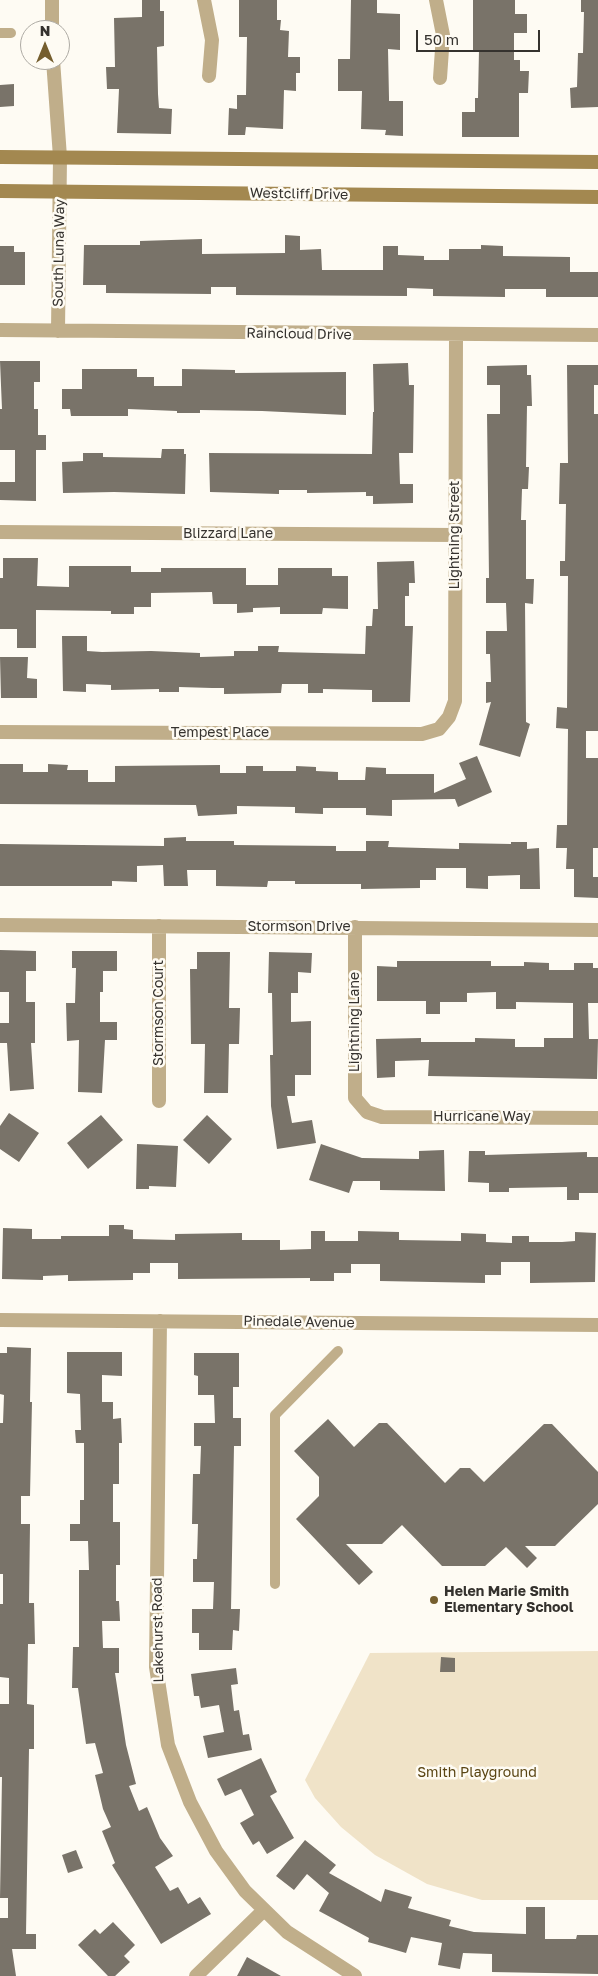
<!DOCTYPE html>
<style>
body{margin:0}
#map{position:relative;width:598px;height:1976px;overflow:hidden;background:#fefbf3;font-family:"Golos Text",sans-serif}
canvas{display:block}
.north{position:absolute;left:20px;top:20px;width:50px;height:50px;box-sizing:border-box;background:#fefbf3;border:1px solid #aeaba4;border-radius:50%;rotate:0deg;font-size:14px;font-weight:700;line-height:20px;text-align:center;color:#35322e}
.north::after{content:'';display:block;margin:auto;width:18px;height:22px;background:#755e2e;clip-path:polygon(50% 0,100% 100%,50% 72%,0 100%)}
.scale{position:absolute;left:416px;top:30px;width:124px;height:22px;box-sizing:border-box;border:2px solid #35322e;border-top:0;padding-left:6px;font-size:15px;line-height:18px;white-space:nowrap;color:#35322e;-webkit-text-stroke:4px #fefbf3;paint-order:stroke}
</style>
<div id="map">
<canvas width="598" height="1976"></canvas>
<div class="north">N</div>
<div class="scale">50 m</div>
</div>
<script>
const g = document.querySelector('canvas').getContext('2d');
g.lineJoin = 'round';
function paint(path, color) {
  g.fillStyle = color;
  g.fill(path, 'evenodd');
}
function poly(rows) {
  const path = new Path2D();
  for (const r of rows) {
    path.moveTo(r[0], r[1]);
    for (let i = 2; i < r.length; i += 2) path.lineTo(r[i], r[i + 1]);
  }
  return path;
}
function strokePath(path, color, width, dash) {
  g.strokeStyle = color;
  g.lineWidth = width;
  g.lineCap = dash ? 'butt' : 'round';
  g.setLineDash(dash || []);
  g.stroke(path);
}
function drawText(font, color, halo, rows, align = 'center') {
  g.font = font + ' "Golos Text",sans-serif';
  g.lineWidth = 5;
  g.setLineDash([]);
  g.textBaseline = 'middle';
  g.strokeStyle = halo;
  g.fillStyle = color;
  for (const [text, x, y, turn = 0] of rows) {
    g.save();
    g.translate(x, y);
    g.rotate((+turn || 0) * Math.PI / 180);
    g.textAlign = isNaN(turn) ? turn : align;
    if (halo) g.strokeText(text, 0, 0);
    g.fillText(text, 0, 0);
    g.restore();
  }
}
paint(poly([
 [598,1651,598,1900,482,1900,427,1884,375,1855,341,1827,315,1798,305,1780,370,1653]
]), '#f0e3c8');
paint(poly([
 [142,0,160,0,160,11,164,11,164,46,157,47,158,94,159,108,172,109,171,134,117,133,119,89,107,89,106,67,115,67,114,18,142,17],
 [239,0,277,0,277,20,281,20,280,30,289,31,288,57,300,57,300,73,296,73,296,91,284,90,283,129,246,127,245,135,228,135,229,108,237,109,237,95,246,95,247,37,239,37],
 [351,0,377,0,377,13,400,14,400,50,388,49,389,98,389,101,403,101,403,136,385,135,386,130,361,129,362,91,338,91,338,59,350,59],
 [473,0,515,0,515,14,527,14,527,33,514,33,514,60,520,60,520,71,529,71,528,93,519,93,519,137,462,137,462,112,475,112,475,98,478,98,479,50,473,50],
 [581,0,598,0,598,107,571,108,570,88,577,87,578,53,583,53,584,12,581,12],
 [14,84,14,106,0,107,0,85],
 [285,235,300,236,300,250,321,249,322,270,383,270,383,246,398,246,398,255,424,256,424,260,449,260,449,249,481,249,481,245,503,246,503,256,570,257,570,272,598,272,598,297,546,297,546,289,505,289,505,297,433,296,433,289,407,288,407,296,236,295,236,287,211,287,211,294,106,293,106,285,83,285,84,245,140,245,140,241,202,239,202,254,285,253],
 [0,246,14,246,14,252,25,252,25,285,0,285],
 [0,361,40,361,40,382,34,382,34,409,38,409,38,435,46,435,46,450,36,450,36,501,0,500,0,482,15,482,15,450,0,450,0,409,2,409],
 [408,363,409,385,414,385,413,453,399,453,400,484,413,484,413,503,373,504,373,496,366,496,366,492,307,493,307,490,279,490,279,494,210,492,209,453,372,454,373,412,374,412,373,364],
 [527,365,527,375,531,375,532,406,527,406,526,467,529,467,528,489,522,489,521,520,526,520,526,579,534,579,533,604,525,603,526,722,530,724,520,757,479,745,491,702,486,703,486,682,491,682,490,654,486,654,486,631,507,631,506,603,486,603,486,578,489,578,487,414,500,414,500,385,487,385,487,366],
 [567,365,598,365,598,385,594,385,594,414,598,414,598,731,586,731,586,758,598,758,598,848,593,848,593,877,598,877,598,898,574,897,574,869,566,869,567,848,556,848,557,825,567,825,568,729,556,728,557,707,567,708,568,576,560,576,560,561,565,561,566,504,559,504,560,463,568,463],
 [82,369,137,369,137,377,154,377,154,386,182,386,182,369,235,370,235,373,346,372,346,415,262,411,200,410,200,413,177,413,177,411,128,409,128,416,71,416,70,409,62,409,62,389,82,389],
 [162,449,184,449,184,454,186,454,185,494,114,492,63,493,62,462,83,461,83,453,103,453,103,457,161,458],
 [3,558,38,558,37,586,69,587,69,566,131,566,131,572,161,572,161,568,246,568,246,585,278,585,278,568,332,568,332,576,348,576,348,609,323,608,322,614,280,614,280,607,253,608,253,612,237,613,237,604,213,604,212,592,151,593,151,607,134,607,134,614,111,614,111,611,36,610,36,648,17,648,17,629,0,629,0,578,3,578],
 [414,561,415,583,409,583,409,596,405,596,405,626,413,626,410,702,372,702,372,690,323,689,323,693,308,693,308,684,282,684,281,693,224,694,224,688,212,688,179,687,179,692,159,692,159,689,111,690,111,685,86,684,86,692,63,691,62,636,87,636,87,651,102,652,151,651,200,653,200,657,234,656,234,651,258,651,258,646,279,646,278,652,365,654,366,626,372,626,373,609,378,609,377,562],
 [0,657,28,657,27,678,37,679,37,698,1,698],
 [477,756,492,792,458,807,455,799,392,800,392,816,366,815,366,808,323,808,323,814,295,813,295,807,237,806,237,814,198,816,196,805,0,804,0,764,23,764,23,772,48,772,48,764,68,765,67,770,88,770,88,782,115,782,115,766,220,765,220,773,246,773,246,766,263,766,263,771,296,771,296,766,316,767,316,771,338,772,338,780,365,780,366,767,386,768,386,774,434,774,434,793,466,779,459,763],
 [186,837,186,841,234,841,234,845,336,846,336,851,366,851,366,841,389,841,388,847,459,849,459,843,511,844,511,842,527,842,527,849,539,848,540,889,520,889,520,875,488,876,488,889,466,888,466,868,436,868,436,880,420,880,420,888,361,889,361,884,295,884,295,881,268,881,267,887,216,886,216,870,187,870,188,886,164,886,163,865,137,866,137,882,112,881,112,886,0,886,0,844,164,846,164,838],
 [0,950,36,951,36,971,26,971,26,1002,35,1002,35,1043,31,1043,34,1089,10,1091,7,1043,0,1043,0,1023,9,1023,9,992,0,992],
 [72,951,117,951,117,971,103,971,103,992,100,992,100,1022,117,1022,117,1040,105,1040,102,1093,78,1092,79,1040,67,1041,66,1003,75,1003,76,968,72,968],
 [197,952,230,952,229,1008,240,1008,239,1044,229,1044,228,1093,204,1093,205,1044,191,1044,190,969,197,969],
 [269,952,312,953,311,973,298,972,298,993,291,993,291,1022,311,1021,311,1075,295,1075,295,1096,287,1096,292,1123,312,1120,316,1143,277,1149,271,1106,270,1055,273,1055,272,993,268,993],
 [397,961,491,961,491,966,524,966,524,962,549,963,549,970,574,970,574,963,593,963,593,968,598,968,598,1003,588,1003,589,1039,598,1039,597,1079,428,1076,429,1060,395,1061,395,1077,377,1078,376,1039,421,1038,421,1042,475,1042,475,1038,515,1039,515,1047,544,1047,544,1038,573,1038,573,1003,516,1002,516,1009,496,1009,496,992,467,993,467,1002,440,1002,440,1014,426,1014,426,1001,377,1001,377,966,397,967],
 [9,1113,39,1133,19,1162,0,1149,0,1126],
 [101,1115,123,1140,88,1169,67,1143],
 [207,1115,232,1139,209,1164,183,1140],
 [137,1144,178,1146,176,1187,149,1186,149,1189,136,1189],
 [321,1144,362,1158,419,1159,419,1151,444,1150,445,1191,380,1190,380,1181,353,1181,349,1193,309,1180],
 [469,1151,485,1151,485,1155,587,1152,587,1157,598,1157,598,1193,579,1193,579,1200,567,1200,567,1187,509,1188,509,1192,489,1192,489,1183,468,1182],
 [109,1225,124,1225,124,1229,133,1230,133,1239,175,1240,175,1234,242,1233,242,1240,280,1240,280,1250,311,1249,311,1231,325,1231,325,1241,358,1241,358,1231,399,1232,399,1240,461,1241,461,1233,486,1234,486,1242,512,1243,512,1236,529,1236,529,1242,562,1242,575,1241,575,1232,596,1233,595,1282,530,1283,530,1262,501,1262,501,1275,485,1275,485,1283,380,1281,380,1264,351,1264,351,1273,334,1273,334,1281,310,1281,310,1278,178,1279,178,1263,150,1263,150,1273,133,1273,133,1280,68,1281,68,1275,43,1276,43,1280,2,1279,3,1228,32,1229,32,1239,61,1239,61,1236,109,1236],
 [7,1347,31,1348,30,1402,32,1402,30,1496,21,1496,21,1524,30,1524,29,1603,34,1603,35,1644,28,1644,27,1704,34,1705,34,1749,29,1749,26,1934,36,1934,36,1949,12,1949,16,1976,0,1976,0,1918,8,1918,8,1898,0,1898,2,1777,0,1777,0,1704,9,1704,9,1678,0,1677,0,1604,3,1604,3,1574,0,1574,0,1423,3,1423,4,1395,0,1394,0,1353,7,1353],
 [67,1352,122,1352,122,1376,102,1375,102,1402,113,1402,113,1419,121,1418,122,1443,119,1443,119,1484,113,1484,113,1522,120,1522,120,1565,116,1565,116,1601,119,1601,120,1621,102,1621,103,1648,119,1648,119,1673,115,1673,126,1745,136,1784,129,1786,139,1811,147,1807,160,1838,173,1856,155,1867,170,1891,178,1887,188,1904,200,1897,211,1914,161,1944,112,1865,115,1863,102,1831,111,1827,103,1809,95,1775,103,1773,95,1743,86,1744,78,1688,72,1688,73,1647,79,1647,79,1570,89,1570,88,1541,70,1541,70,1524,80,1524,80,1500,84,1500,84,1443,76,1443,75,1430,81,1430,80,1394,67,1393],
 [194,1353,239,1353,239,1387,233,1387,233,1418,241,1418,241,1446,234,1446,231,1609,240,1609,239,1631,233,1630,232,1650,199,1650,199,1633,192,1633,192,1609,213,1609,214,1582,193,1582,193,1559,197,1559,198,1524,192,1524,193,1474,200,1474,201,1446,194,1446,194,1423,215,1423,214,1395,198,1395,198,1376,194,1375],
 [328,1419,354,1447,379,1423,387,1423,445,1483,460,1468,470,1468,484,1482,544,1424,552,1424,598,1472,598,1504,555,1546,525,1546,537,1558,527,1568,506,1547,485,1566,442,1566,402,1525,382,1544,346,1544,373,1572,359,1585,296,1519,319,1496,319,1477,294,1451],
 [441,1657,455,1658,455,1672,440,1672],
 [236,1668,238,1684,231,1685,234,1711,239,1710,243,1735,249,1734,252,1750,208,1758,203,1736,224,1732,219,1705,201,1708,199,1696,194,1696,191,1674],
 [261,1758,277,1792,270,1796,294,1838,267,1854,259,1841,253,1845,240,1823,254,1815,241,1789,225,1796,217,1779],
 [305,1840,336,1865,329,1873,381,1902,385,1889,412,1897,408,1908,451,1920,449,1926,474,1932,526,1934,526,1907,545,1907,545,1939,576,1939,577,1935,598,1935,598,1974,492,1972,492,1954,463,1953,460,1969,438,1965,442,1943,411,1937,406,1953,368,1942,369,1938,319,1911,329,1893,307,1874,294,1890,276,1876],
 [76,1850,83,1868,68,1873,62,1855],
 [113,1922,135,1945,124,1956,130,1962,115,1976,108,1976,78,1945,95,1929,100,1934],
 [247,1957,281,1976,237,1976]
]), '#797369');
strokePath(poly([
 [0,33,11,33],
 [275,1584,275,1415,338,1351]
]), '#c0ae8a', 10);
strokePath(poly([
 [204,0,212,40,209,76],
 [436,0,443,35,440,78],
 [52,30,52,0],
 [53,60,60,157,58,331],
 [0,330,598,335],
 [0,532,455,535],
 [0,732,422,734,439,729,449,717,455,701,456,335],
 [0,925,598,930],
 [159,926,159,1101],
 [355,927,355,1098,367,1112,382,1117,598,1118],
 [0,1320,598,1325],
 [160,1321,156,1667,168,1745,190,1802,216,1851,245,1891,287,1932,355,1976],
 [196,1976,264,1910]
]), '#c0ae8a', 14);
strokePath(poly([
 [0,157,598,162],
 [0,191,598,197]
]), '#a38850', 14);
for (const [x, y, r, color] of [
 [434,1600,5,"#755e2e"]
]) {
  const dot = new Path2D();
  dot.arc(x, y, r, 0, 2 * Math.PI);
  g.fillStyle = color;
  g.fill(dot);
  strokePath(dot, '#fefbf3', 2);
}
drawText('14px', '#35322e', '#fefbf3', [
 ["Westcliff Drive",299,194,1],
 ["South Luna Way",59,253,-89],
 ["Raincloud Drive",299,334,1],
 ["Blizzard Lane",228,534],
 ["Lightning Street",455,535,-90],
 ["Tempest Place",220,733],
 ["Stormson Drive",299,927],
 ["Stormson Court",159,1013,-90],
 ["Lightning Lane",355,1022,-90],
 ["Hurricane Way",482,1117],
 ["Pinedale Avenue",299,1322,1],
 ["Lakehurst Road",158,1630,-91]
]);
drawText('bold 14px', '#35322e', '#fefbf3', [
 ["Helen Marie Smith",444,1592],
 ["Elementary School",444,1608]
], 'left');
drawText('14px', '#5a4513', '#fefbf3', [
 ["Smith Playground",477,1773]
]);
</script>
